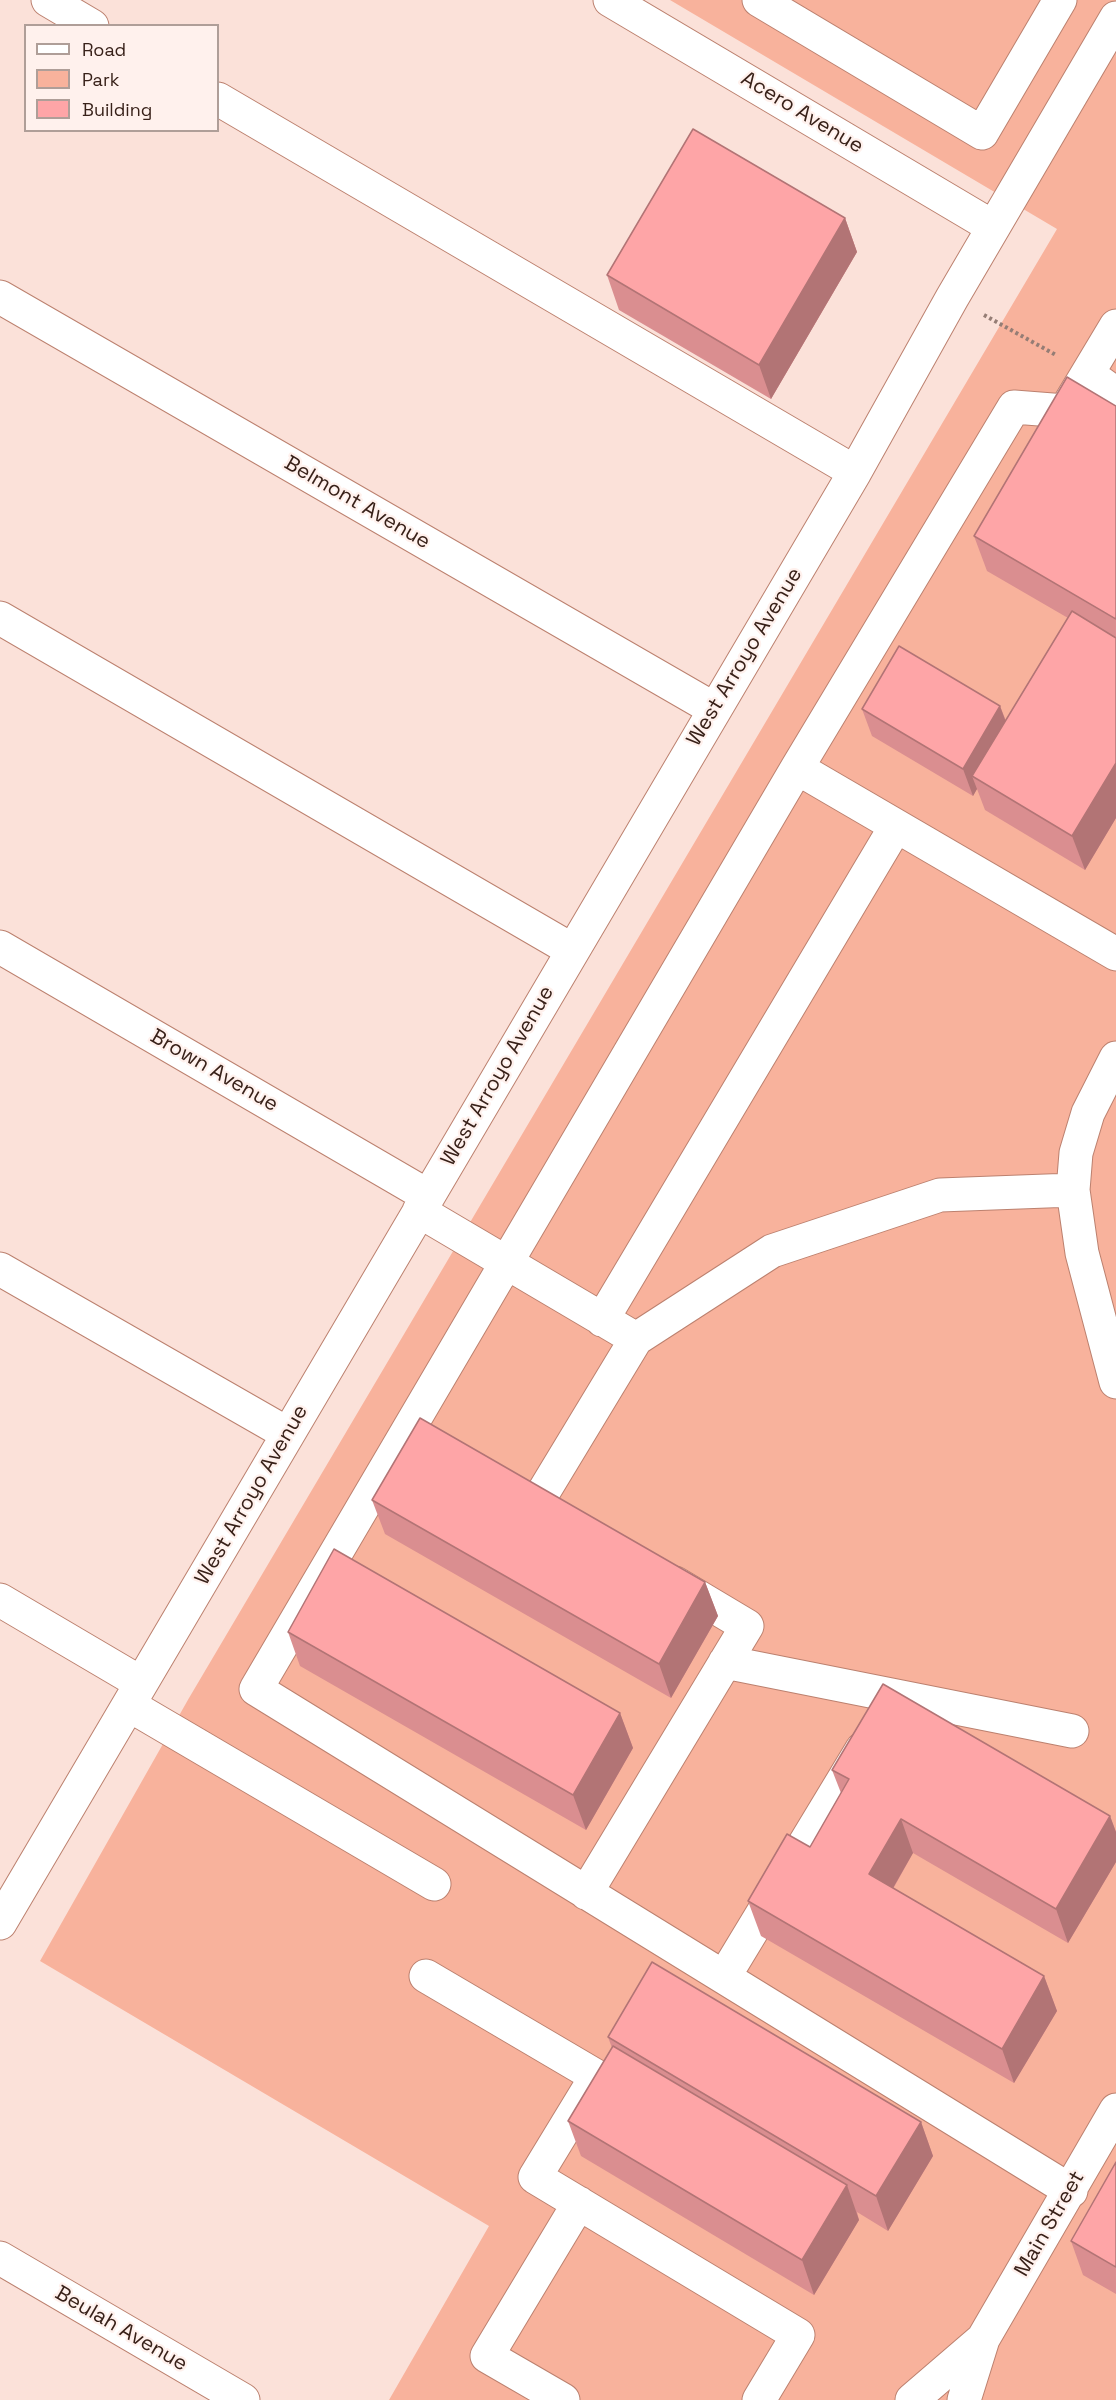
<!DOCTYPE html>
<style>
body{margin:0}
#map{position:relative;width:1116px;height:2400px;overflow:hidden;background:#fbe1d9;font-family:"Space Grotesk",sans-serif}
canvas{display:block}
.legend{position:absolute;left:24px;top:24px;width:195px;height:108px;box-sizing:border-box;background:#fff1ed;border:2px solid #af9e98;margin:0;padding:8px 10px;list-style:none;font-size:18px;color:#382119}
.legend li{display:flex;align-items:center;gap:12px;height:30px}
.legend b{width:30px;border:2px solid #af9e98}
</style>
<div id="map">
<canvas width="1116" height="2400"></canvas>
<ul class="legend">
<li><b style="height:8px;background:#fff"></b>Road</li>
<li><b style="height:16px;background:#f8b29c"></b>Park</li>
<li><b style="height:16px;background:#fea5a7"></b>Building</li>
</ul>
</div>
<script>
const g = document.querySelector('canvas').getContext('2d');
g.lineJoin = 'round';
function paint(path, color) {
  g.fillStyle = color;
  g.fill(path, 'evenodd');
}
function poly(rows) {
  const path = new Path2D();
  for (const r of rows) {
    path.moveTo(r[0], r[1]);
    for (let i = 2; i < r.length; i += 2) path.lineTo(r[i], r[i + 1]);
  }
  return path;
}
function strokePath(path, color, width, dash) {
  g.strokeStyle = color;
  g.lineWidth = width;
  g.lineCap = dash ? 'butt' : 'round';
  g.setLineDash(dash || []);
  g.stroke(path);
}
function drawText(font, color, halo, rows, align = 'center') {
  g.font = font + ' "Space Grotesk",sans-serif';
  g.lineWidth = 4.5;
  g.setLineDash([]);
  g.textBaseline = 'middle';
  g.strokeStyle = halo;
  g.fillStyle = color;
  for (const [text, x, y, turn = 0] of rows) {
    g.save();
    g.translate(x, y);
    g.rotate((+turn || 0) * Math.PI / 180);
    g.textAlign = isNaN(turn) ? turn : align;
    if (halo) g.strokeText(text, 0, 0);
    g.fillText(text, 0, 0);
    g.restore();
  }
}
paint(poly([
 [670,0,1116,0,1116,2400,389,2400,489,2226,40,1961,189,1698,1057,229]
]), '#f8b29c');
const minor = poly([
 [48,0,92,26],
 [610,0,993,227],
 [759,0,982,133,1060,0],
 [218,99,855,472],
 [0,297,714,709],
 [1088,374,1116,394],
 [0,618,572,950],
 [797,768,1116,954],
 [0,947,428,1196],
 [1116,1058,1088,1113,1076,1153,1073,1190,1082,1253,1116,1382],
 [419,1211,636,1339,538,1501],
 [0,1269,288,1434],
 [602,1320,896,826],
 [636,1339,772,1251,940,1195,1073,1190],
 [0,1600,141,1683],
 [725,1662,1072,1731],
 [129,1705,434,1884],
 [586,1893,747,1626,675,1583],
 [0,1923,855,472,952,298,1116,18],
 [426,1976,596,2076],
 [724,1977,862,1749],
 [591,2085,535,2177,798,2335,759,2400],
 [1071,2191,256,1689,797,768,1014,407,1065,411,1116,326],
 [0,2258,243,2400],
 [563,2400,487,2356,579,2203],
 [912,2400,983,2339],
 [964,2400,983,2339,1116,2110]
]);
strokePath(minor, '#bc816f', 35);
strokePath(poly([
 [984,315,1056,355]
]), '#957d75', 4, [3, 3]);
strokePath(minor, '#fff', 33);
paint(poly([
 [845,218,857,252,771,399,619,310,607,275],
 [1116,406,1116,818,1085,870,985,810,977,789,973,796,872,736,862,709,1000,706,1006,721,1068,618,987,571,974,536],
 [372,1500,705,1582,718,1616,671,1698,385,1534],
 [288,1632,620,1713,633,1748,586,1830,300,1666],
 [832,1770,1110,1816,1116,1832,1116,1862,1068,1943,913,1853,893,1889,1044,1976,1057,2011,1014,2083,761,1936,748,1901,810,1847,841,1793],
 [608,2037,921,2122,933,2156,888,2231,857,2212,859,2220,814,2295,581,2156,568,2121,612,2048],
 [1116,2162,1116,2294,1083,2275,1071,2241]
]), '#da8e90');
paint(poly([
 [845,218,857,252,771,399,759,365],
 [1000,706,1010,733,972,776,977,789,973,796,963,769],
 [1116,763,1116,818,1085,870,1072,836],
 [705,1582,718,1616,671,1698,659,1664],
 [620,1713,633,1748,586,1830,573,1795],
 [1110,1816,1116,1832,1116,1862,1068,1943,1056,1909],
 [901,1819,913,1853,881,1909,869,1874],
 [1044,1976,1057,2011,1014,2083,1002,2049],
 [921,2122,933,2156,888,2231,876,2196],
 [847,2185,859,2220,814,2295,802,2260]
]), '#b27475');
const building = poly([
 [693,129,845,218,759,365,607,275,693,129],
 [1067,377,1116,406,1116,619,974,536,1067,377],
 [1072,611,1116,638,1116,763,1072,836,972,776,1072,611],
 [899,646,1000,706,963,769,862,709,899,646],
 [420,1418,705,1582,659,1664,372,1500,420,1418],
 [334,1549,620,1713,573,1795,288,1632,334,1549],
 [883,1684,1110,1816,1056,1909,901,1819,869,1874,1044,1976,1002,2049,748,1901,787,1834,810,1847,849,1779,832,1770,883,1684],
 [652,1962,921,2122,876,2196,608,2037,652,1962],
 [613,2046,847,2185,802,2260,568,2121,613,2046],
 [1116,2162,1116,2267,1071,2241,1116,2162]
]);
paint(building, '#fea5a7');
strokePath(building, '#b27475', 1.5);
drawText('21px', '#382119', '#fff1ed', [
 ["Acero Avenue",802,113,31],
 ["Belmont Avenue",357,503,30],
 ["West Arroyo Avenue",745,657,-59],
 ["Brown Avenue",214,1071,30],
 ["West Arroyo Avenue",498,1076,-60],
 ["West Arroyo Avenue",252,1495,-60],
 ["Main Street",1050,2224,-60],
 ["Beulah Avenue",121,2329,30]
]);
</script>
